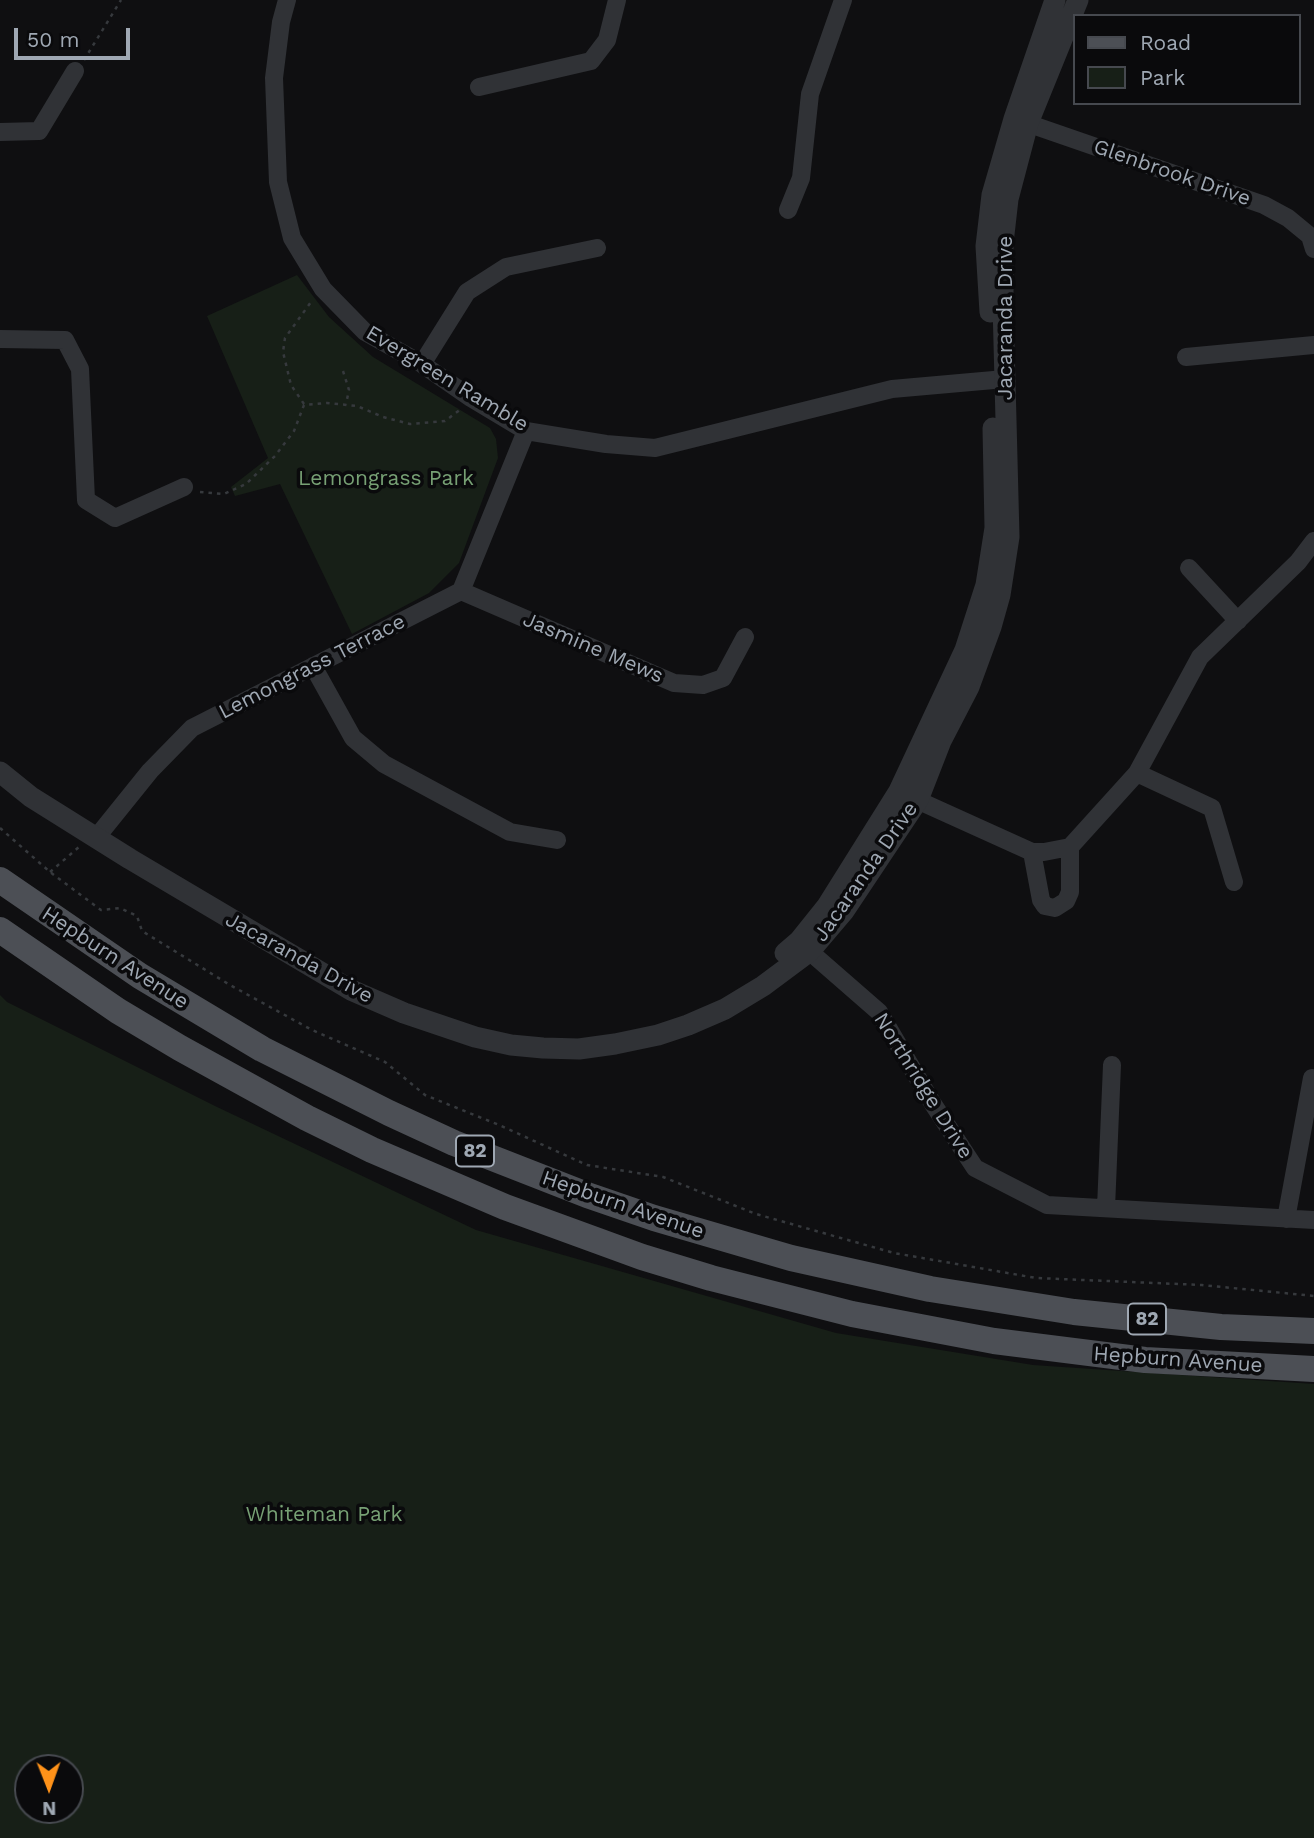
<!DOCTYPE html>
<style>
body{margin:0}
#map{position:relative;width:1314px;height:1838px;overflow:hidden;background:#0f0f11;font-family:"Work Sans",sans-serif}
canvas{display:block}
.legend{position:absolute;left:1073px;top:14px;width:228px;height:91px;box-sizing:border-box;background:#0a0a0c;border:2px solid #46494f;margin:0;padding:9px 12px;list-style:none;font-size:21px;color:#9fa8b3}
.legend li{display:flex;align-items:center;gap:14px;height:35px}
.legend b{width:35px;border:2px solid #46494f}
.north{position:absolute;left:14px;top:1754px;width:70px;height:70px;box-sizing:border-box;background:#0a0a0c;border:2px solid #46494f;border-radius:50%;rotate:179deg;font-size:19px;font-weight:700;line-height:28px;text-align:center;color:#9fa8b3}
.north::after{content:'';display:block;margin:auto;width:24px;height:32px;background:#ff9219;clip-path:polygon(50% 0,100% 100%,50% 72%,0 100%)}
.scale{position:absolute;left:14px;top:28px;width:116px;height:32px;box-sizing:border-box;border:4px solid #9fa8b3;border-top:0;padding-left:9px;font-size:21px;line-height:24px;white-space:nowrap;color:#9fa8b3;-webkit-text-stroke:5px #0a0a0c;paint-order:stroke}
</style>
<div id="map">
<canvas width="1314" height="1838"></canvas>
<ul class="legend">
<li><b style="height:9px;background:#4c4f55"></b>Road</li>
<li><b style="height:19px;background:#171f17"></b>Park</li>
</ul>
<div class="north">N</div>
<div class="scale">50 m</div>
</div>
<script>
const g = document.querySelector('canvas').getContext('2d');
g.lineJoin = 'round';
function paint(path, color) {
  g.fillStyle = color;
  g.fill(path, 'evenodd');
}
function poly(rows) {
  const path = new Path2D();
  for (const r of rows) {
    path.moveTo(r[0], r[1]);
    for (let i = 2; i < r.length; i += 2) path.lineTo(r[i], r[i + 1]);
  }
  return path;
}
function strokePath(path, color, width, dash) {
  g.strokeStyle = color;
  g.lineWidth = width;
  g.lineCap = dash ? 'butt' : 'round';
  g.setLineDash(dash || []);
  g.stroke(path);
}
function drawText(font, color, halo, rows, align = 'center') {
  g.font = font + ' "Work Sans",sans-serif';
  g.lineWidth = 7;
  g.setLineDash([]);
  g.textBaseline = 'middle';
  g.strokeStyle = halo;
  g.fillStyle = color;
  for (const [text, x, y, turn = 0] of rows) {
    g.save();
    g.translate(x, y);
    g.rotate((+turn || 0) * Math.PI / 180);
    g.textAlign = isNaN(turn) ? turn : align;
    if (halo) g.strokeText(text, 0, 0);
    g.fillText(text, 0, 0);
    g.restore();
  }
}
paint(poly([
 [297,275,329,317,373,357,490,428,496,439,498,458,459,563,429,593,352,634,280,484,235,496,231,487,268,458,207,316],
 [0,995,7,1002,215,1106,476,1230,836,1333,1033,1365,1314,1384,1314,1838,0,1838],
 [28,1768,70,1768,70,1810,28,1810]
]), '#171f17');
strokePath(poly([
 [84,60,121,0],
 [343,371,349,390,346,404],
 [304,404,291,385,283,352,285,338,311,302],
 [200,492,224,494,246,484,275,456,294,431,304,405,327,403,357,406,383,417,410,424,445,421,461,409],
 [0,828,50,872,101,910,120,908,137,916,142,931,230,985,312,1030,385,1062,425,1095,499,1125,587,1165,663,1177,756,1214,894,1253,1036,1278,1202,1285,1314,1296],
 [50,872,79,847]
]), '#36393d', 2.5, [3.5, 5]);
strokePath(poly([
 [287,0,281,22,274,78,278,182,292,238,323,289,365,332,422,364,471,398,526,431,606,444,655,448,892,389,1005,379],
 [479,87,591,61,607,40,617,0],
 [1018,120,1264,205,1288,218,1310,236,1314,249],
 [0,132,39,131,75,71],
 [788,210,801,178,810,94,843,0],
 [0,339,65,340,80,369,86,500,115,518,184,487],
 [1186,357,1314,345],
 [422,364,467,292,506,267,597,248],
 [1189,568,1238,621],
 [461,591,674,683,703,685,723,678,745,637],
 [313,666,353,738,384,764,510,832,557,840],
 [1137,773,1212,808,1234,882],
 [906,795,1032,852,1044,852,1070,847,1137,773,1200,657,1298,562,1314,541],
 [96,838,150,771,192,728,461,591,526,431],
 [1032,852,1041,900,1045,906,1055,908,1066,901,1070,892,1070,847],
 [801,944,879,1012,933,1104,975,1168,1047,1205,1314,1220],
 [1106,1208,1112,1065],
 [1286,1219,1312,1078]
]), '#303236', 18);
strokePath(poly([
 [990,312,986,246,992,195,1014,119,1055,0],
 [0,772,31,797,130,859,351,990,404,1013,475,1037,511,1045,543,1048,579,1049,615,1044,658,1035,688,1025,725,1009,763,986,810,951,844,911,918,800,941,741,969,687,991,627,1000,595,1009,537,1003,304,1003,243,1008,199,1028,123,1078,0],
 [785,953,799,941,827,906,899,791,965,650,986,585,995,528,993,428]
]), '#303236', 21);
strokePath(poly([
 [0,880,140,976,262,1049,389,1113,454,1143,587,1195,654,1218,791,1258,930,1289,1074,1312,1221,1327,1314,1331],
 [0,930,118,1011,180,1048,307,1118,372,1150,505,1207,642,1257,711,1278,852,1314,994,1341,1145,1360,1314,1369]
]), '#4c4f55', 26);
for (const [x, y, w] of [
 [475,1151,38],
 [1147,1319,38]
]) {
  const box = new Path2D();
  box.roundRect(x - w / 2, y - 15.5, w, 31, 5);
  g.fillStyle = '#0a0a0c';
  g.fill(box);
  strokePath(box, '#9fa8b3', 2);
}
drawText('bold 19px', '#9fa8b3', null, [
 ["82",475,1151],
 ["82",1147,1319]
]);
drawText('21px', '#9fa8b3', '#0a0a0c', [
 ["Glenbrook Drive",1172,173,19],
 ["Jacaranda Drive",1006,318,-90],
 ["Evergreen Ramble",447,379,31],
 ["Jasmine Mews",593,648,23],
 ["Lemongrass Terrace",312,667,-27],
 ["Jacaranda Drive",866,872,-55],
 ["Hepburn Avenue",115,958,33],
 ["Jacaranda Drive",299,958,29],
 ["Northridge Drive",923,1086,58],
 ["Hepburn Avenue",623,1205,19],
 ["Hepburn Avenue",1178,1360,4]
]);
drawText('21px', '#77a074', '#0a0a0c', [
 ["Lemongrass Park",386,479],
 ["Whiteman Park",324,1515]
]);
</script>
